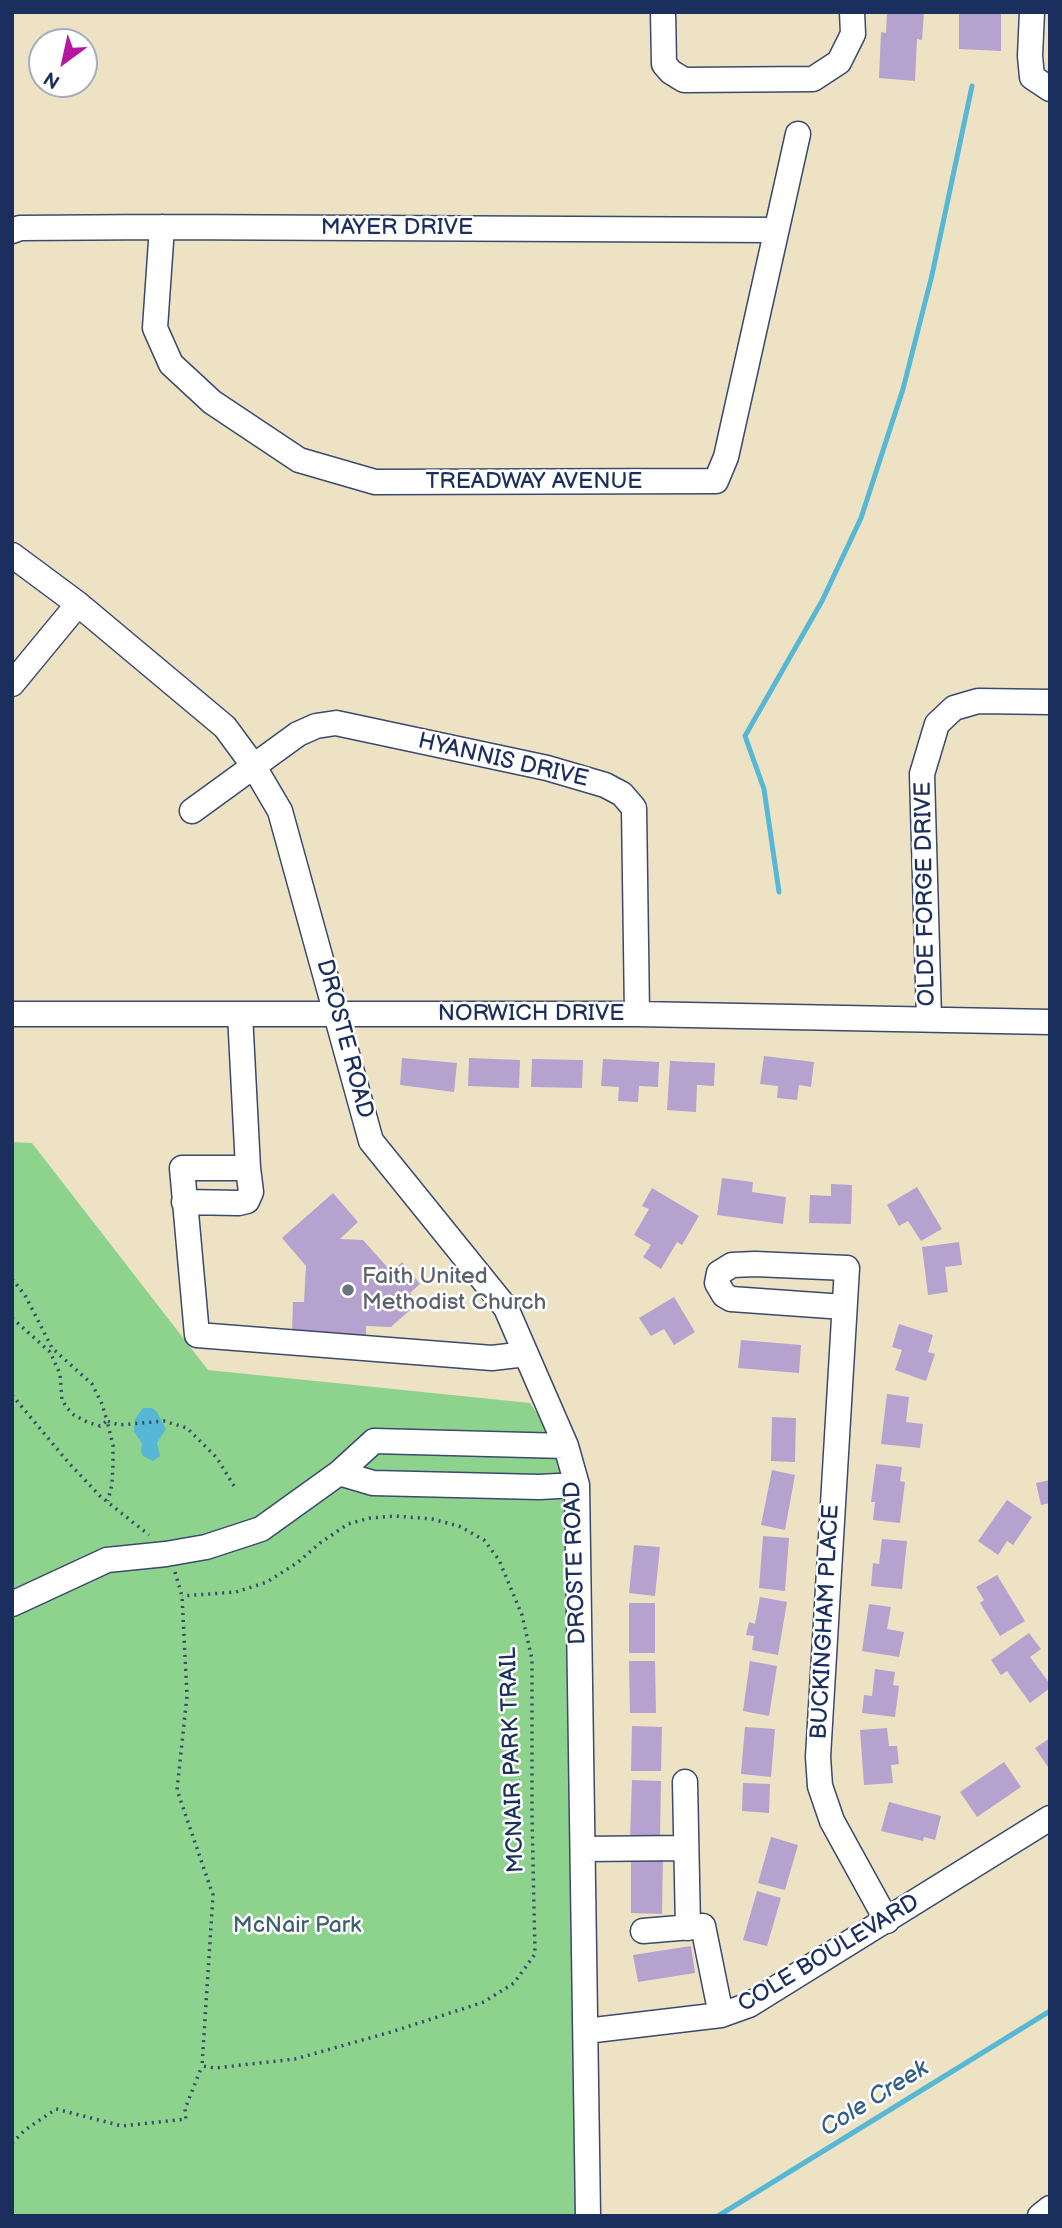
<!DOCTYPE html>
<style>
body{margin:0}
#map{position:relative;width:1062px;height:2228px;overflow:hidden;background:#ede3c4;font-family:"Balsamiq Sans",sans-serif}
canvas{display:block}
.frame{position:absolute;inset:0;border:14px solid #1b2f5e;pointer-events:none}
.north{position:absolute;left:28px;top:28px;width:70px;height:70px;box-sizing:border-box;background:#fff;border:2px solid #a4acbf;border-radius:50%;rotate:213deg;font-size:19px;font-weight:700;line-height:28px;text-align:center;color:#1b2f5e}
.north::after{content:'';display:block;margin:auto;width:24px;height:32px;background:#b5179e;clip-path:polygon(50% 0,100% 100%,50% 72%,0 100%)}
</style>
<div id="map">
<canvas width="1062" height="2228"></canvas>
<div class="frame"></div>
<div class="north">N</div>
</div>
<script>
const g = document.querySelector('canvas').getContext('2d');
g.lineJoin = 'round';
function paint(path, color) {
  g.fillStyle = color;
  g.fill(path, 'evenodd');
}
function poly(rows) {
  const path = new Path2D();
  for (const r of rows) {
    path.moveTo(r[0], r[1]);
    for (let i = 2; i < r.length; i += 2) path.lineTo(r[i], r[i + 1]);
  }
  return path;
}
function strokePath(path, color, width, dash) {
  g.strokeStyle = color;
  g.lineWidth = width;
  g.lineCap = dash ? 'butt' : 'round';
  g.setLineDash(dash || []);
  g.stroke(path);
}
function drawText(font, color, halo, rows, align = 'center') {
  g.font = font + ' "Balsamiq Sans",sans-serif';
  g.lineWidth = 5;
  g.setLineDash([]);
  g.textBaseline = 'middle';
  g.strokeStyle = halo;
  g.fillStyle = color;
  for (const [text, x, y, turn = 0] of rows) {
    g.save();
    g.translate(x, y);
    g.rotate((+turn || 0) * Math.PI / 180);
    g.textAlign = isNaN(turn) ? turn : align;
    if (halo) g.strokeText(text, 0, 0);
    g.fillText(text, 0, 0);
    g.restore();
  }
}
paint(poly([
 [12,1142,32,1143,208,1370,530,1403,570,1461,590,2216,12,2216]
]), '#8dd38d');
paint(poly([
 [143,1408,152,1408,157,1412,166,1429,157,1443,160,1456,153,1461,143,1456,141,1452,142,1443,134,1432,135,1419]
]), '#56b8d5');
strokePath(poly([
 [779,892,764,789,745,736,822,601,861,518,903,389,932,275,972,86],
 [718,2216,1050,2011]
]), '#56b8d5', 5);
paint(poly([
 [887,12,924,12,922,40,917,39,915,81,879,78,881,32,886,33],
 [959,12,1001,12,1001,51,959,49],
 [764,1056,814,1062,811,1087,799,1085,797,1100,777,1098,778,1086,760,1084],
 [402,1058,457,1063,454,1092,400,1085],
 [469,1058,520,1060,519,1088,468,1086],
 [532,1059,583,1060,582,1088,531,1087],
 [603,1059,659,1062,658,1087,639,1086,638,1102,618,1101,619,1087,601,1086],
 [670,1061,715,1063,714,1086,697,1085,696,1112,667,1110],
 [722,1178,753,1182,752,1192,786,1197,783,1224,717,1215],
 [831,1184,852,1185,851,1224,809,1223,810,1195,831,1196],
 [917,1187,942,1229,921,1241,908,1221,899,1226,887,1205],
 [652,1188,699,1216,682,1245,677,1242,661,1269,643,1257,651,1245,634,1235,649,1209,642,1206],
 [333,1193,358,1222,340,1239,363,1240,388,1268,395,1269,402,1262,420,1284,410,1293,418,1303,391,1327,366,1326,366,1336,292,1333,293,1302,304,1302,306,1266,282,1238],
 [959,1242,962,1265,945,1267,948,1292,928,1295,922,1247],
 [674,1297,695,1332,674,1345,664,1329,651,1336,639,1318],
 [899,1324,933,1335,928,1352,935,1354,926,1381,895,1370,902,1350,892,1347],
 [741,1340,801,1345,799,1373,738,1368],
 [887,1394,909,1397,906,1422,923,1424,920,1448,881,1444],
 [772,1417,796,1418,795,1462,771,1461],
 [876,1464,902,1467,900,1481,905,1482,900,1523,873,1520,875,1502,871,1502],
 [772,1470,795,1475,785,1530,761,1525],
 [1050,1480,1050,1503,1041,1505,1036,1483],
 [1007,1500,1032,1517,1013,1545,1007,1541,998,1555,978,1541],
 [763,1536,789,1538,785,1591,759,1588],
 [882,1539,907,1541,902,1589,871,1586,873,1563,879,1564],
 [634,1545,660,1547,655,1596,629,1593],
 [997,1575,1025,1621,1000,1636,980,1603,984,1600,976,1587],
 [760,1597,787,1602,778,1655,752,1650,754,1636,746,1635,749,1622,755,1624],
 [629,1603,655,1603,655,1653,629,1653],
 [869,1604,891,1607,887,1629,904,1632,899,1657,862,1651],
 [1029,1633,1041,1649,1030,1657,1050,1684,1050,1688,1030,1703,1007,1671,1001,1675,991,1660],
 [629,1661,655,1661,656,1713,630,1713],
 [750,1661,777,1666,769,1716,743,1711],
 [875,1669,895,1672,893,1685,899,1686,895,1717,862,1713,864,1695,872,1696],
 [632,1726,662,1727,661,1771,631,1771],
 [745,1727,775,1729,771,1777,741,1774],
 [887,1728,889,1746,897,1746,899,1764,891,1765,893,1783,864,1785,860,1730],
 [1050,1738,1050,1766,1048,1767,1035,1748],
 [1004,1762,1021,1787,977,1817,960,1792],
 [632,1780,661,1781,660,1839,630,1839],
 [743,1783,770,1784,769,1813,742,1811],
 [889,1802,941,1816,935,1840,924,1837,923,1841,881,1831],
 [771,1837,798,1845,785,1890,758,1883],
 [631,1855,663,1855,662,1914,631,1913],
 [757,1891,781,1898,767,1946,743,1940],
 [691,1946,695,1973,638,1982,633,1955]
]), '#b5a2cf');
const minor = poly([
 [663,12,664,64,671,72,684,80,813,79,839,62,853,34,852,12],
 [1032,12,1030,56,1032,77,1050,89],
 [162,227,155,328,171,364,212,402,299,460,375,482,716,481,726,457,798,134],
 [12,231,20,228,162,227,775,230],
 [12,555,78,604,225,727,253,765,280,811,371,1141,506,1308,566,1446,577,1485,588,2216],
 [12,684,78,604],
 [192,811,298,734,316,726,336,723,547,768,605,785,622,794,634,808,637,1014],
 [12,1014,637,1014,1050,1022],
 [240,1014,248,1168,182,1168,197,1335,492,1358,526,1354],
 [929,1018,922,774,937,724,954,708,978,701,1050,702],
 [184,1202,239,1203,247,1201,251,1192,248,1168],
 [844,1307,731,1299,724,1295,717,1283,719,1273,732,1265,755,1264,847,1268,818,1757,820,1786,832,1821,887,1921],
 [566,1446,374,1441,339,1473,373,1483,539,1487,577,1485],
 [12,1604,107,1560,166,1554,206,1547,261,1529,339,1473],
 [685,1782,688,1928],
 [583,1849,686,1848],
 [643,1931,703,1926,721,2015],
 [586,2031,721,2015,749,2005,1050,1818],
 [1040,2216,1050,2208]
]);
strokePath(minor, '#3a4a6d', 27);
strokePath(poly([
 [12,1279,25,1295,52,1348,92,1384,102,1404,107,1421,119,1425,164,1421,187,1428,217,1458,234,1486],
 [12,1318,50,1352,60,1374,62,1400,67,1408,74,1415,87,1422,100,1426,107,1421,113,1445,113,1464,112,1484,108,1501],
 [12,1395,68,1462,100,1496,149,1535],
 [175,1572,182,1596,187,1696,177,1790,213,1895,202,2066,215,2068,295,2059,391,2032,484,2002,514,1983,535,1954,532,1816,532,1659,522,1615,499,1560,484,1540,459,1526,432,1519,396,1516,370,1518,348,1524,320,1543,297,1563,267,1582,236,1592,182,1596],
 [12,2143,25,2130,56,2109,122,2126,186,2119,185,2109,202,2066]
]), '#3a4a6d', 3.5, [2, 5]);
strokePath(minor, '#fff', 24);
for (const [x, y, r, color] of [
 [348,1290,7,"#6b7280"]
]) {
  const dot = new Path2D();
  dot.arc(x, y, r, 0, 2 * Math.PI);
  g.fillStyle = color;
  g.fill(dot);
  strokePath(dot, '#fff', 2.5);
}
drawText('23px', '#1b2f5e', '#fff', [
 ["MAYER DRIVE",397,228],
 ["TREADWAY AVENUE",534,482],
 ["HYANNIS DRIVE",503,761,13],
 ["OLDE FORGE DRIVE",926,894,-91],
 ["NORWICH DRIVE",531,1014],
 ["DROSTE ROAD",344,1039,75],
 ["DROSTE ROAD",576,1563,-92],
 ["BUCKINGHAM PLACE",826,1622,-87],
 ["MCNAIR PARK TRAIL",513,1760,-92],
 ["COLE BOULEVARD",829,1954,-31]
]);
drawText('23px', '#5b616d', '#fff', [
 ["Faith United",362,1277],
 ["Methodist Church",362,1303]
], 'left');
drawText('23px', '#3d606c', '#fff', [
 ["McNair Park",297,1926]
]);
drawText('italic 24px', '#305f88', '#fff', [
 ["Cole Creek",875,2099,-32]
]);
</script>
